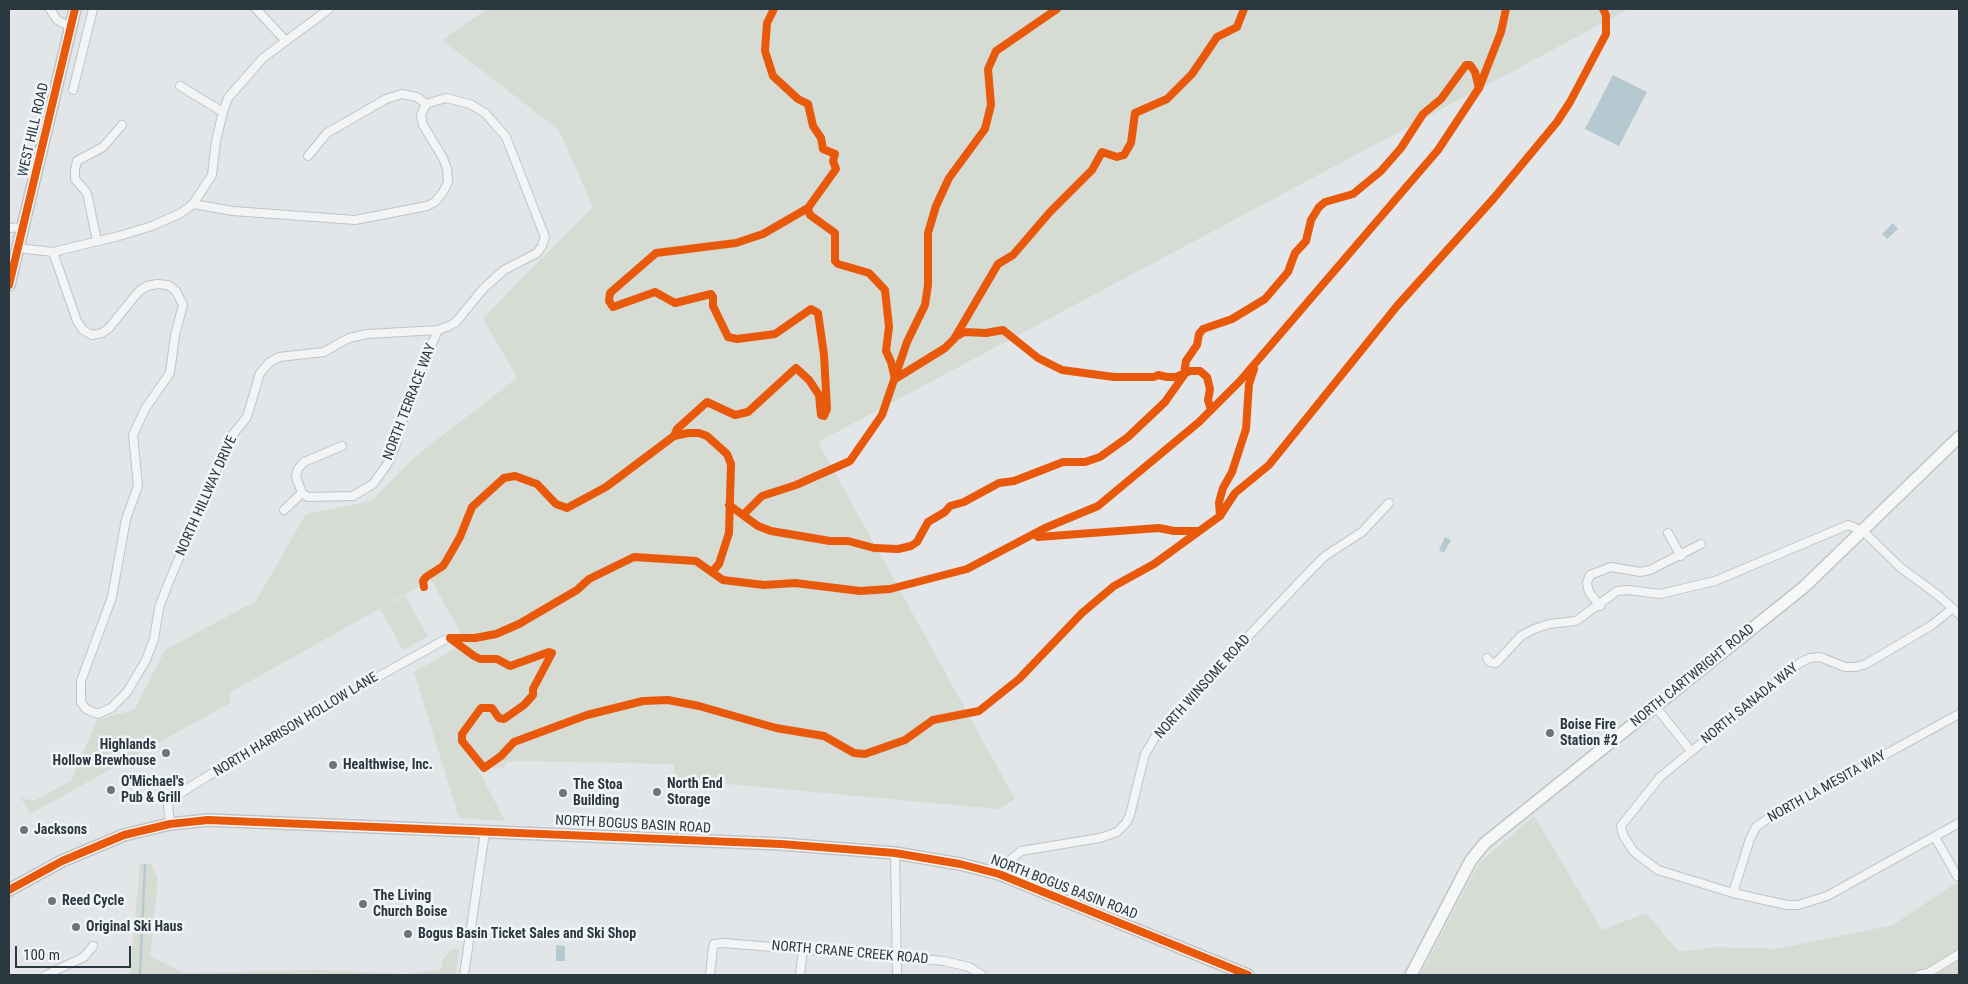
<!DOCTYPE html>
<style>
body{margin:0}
#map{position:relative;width:1968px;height:984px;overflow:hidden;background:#e3e6e8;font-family:"Roboto Condensed",sans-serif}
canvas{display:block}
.frame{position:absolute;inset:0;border:10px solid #2b3840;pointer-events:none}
.scale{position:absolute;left:15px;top:946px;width:116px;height:22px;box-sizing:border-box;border:2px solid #2b3840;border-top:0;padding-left:6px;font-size:15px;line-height:18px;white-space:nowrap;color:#2b3840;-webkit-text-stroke:4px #f1f5f7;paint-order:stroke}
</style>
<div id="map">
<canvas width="1968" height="984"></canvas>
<div class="frame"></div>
<div class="scale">100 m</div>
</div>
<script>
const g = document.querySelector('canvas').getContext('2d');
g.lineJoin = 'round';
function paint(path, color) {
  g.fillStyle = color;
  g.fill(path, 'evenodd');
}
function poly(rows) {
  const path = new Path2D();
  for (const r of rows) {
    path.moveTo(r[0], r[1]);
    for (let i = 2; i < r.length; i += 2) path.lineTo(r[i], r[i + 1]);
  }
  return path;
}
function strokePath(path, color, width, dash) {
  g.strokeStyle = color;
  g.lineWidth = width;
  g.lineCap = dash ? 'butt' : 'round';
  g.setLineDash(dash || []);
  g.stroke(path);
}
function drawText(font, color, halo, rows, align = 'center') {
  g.font = font + ' "Roboto Condensed",sans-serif';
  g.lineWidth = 5;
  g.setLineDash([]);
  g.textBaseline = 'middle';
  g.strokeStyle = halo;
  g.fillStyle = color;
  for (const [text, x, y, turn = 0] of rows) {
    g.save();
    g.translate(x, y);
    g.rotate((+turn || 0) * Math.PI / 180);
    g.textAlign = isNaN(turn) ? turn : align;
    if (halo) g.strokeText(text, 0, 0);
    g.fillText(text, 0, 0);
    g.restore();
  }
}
paint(poly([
 [487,9,1629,9,818,442,1015,799,998,809,673,779,674,764,519,761,506,762,504,768,477,767,505,821,459,818,414,672,466,642,431,580,229,693,230,703,30,814,21,798,34,801,71,781,97,720,134,710,165,650,256,601,306,514,372,501,412,459,517,378,483,318,593,207,559,130,442,40],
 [405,596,428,636,403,650,380,609],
 [1534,816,1602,930,1646,913,1679,952,1718,947,1777,949,1893,925,1959,881,1959,975,1420,975,1479,863],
 [140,863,151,864,158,878,150,956,184,973,317,970,407,974,441,970,443,959,452,949,459,949,456,975,130,975]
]), '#d6dbd4');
paint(poly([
 [1613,75,1647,92,1619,146,1585,129],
 [1893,223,1898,229,1887,239,1882,234],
 [1445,537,1451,540,1444,553,1439,550],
 [556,945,565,946,565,961,556,961]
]), '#b4c9d0');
strokePath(poly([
 [140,975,145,865]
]), '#b4c9d0', 2.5);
const street = poly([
 [50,9,57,20,71,27],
 [256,9,286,41],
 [180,86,223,112],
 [73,90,93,9],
 [308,156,327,133,386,99,402,94,417,97,426,104],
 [9,228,23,227],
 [97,241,87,193,75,179,75,170,77,161,103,147,122,125],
 [18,248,53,252,119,236,152,226,181,213,193,204,212,175,216,141,223,112,228,98,263,58,329,9],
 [53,252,77,321,83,330,92,335,102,333,109,328,139,291,147,286,157,284,168,285,176,291,183,305,175,335,170,373,145,409,133,435,138,486,126,519,112,597,81,681,81,702,86,709,98,714,111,708,127,692,146,660,154,639,159,608,168,584,230,438,247,417,260,373,270,362,279,357,324,352,349,338,367,334,438,330,449,326,456,322,483,289,504,270,537,253,542,246,545,237,506,137,485,113,470,104,446,98,426,104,421,115,423,125,443,158,447,169,448,182,443,192,435,202,427,206,355,220,233,211,193,204],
 [342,446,304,462,298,469,296,477,302,493,308,497,353,496,373,484,388,463,396,444,408,400,438,330],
 [284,510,302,493],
 [1668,533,1681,556],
 [1600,606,1589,592,1587,583,1590,575,1611,567,1640,572,1650,570,1701,544],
 [1953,608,1932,625,1866,664,1856,667,1845,667,1820,657,1810,658,1801,662,1660,777,1621,826,1623,835,1634,852,1658,870,1733,893,1787,905,1798,905,1827,896,1959,823],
 [1487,658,1490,662,1496,663,1521,636,1534,629,1549,624,1576,621,1617,591,1628,590,1660,594,1715,581,1848,525,1863,531,1901,568,1939,596,1959,614],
 [1655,706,1691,751],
 [170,824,168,805,171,799,270,737,444,640],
 [1935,837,1957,876],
 [895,853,897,975],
 [999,874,1003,866,1021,851,1100,838,1117,832,1126,823,1130,815,1145,754,1159,731,1308,573,1325,556,1362,532,1389,503],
 [1733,893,1750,839,1756,827,1766,820,1959,714],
 [46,975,84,957,93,946],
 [464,975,485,832],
 [710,975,713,947,714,944,723,943,944,961,969,967,982,975],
 [800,975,803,949],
 [1919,975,1928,973,1959,954]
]);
const secondary = poly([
 [9,285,75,9],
 [9,890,62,861,124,835,170,824,208,820,781,844,895,853,960,864,999,874,1248,975],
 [1411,975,1471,860,1485,843,1804,587,1959,437]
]);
strokePath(street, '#c1c4c6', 10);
strokePath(secondary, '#c1c4c6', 14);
strokePath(street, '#f2f4f5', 8);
strokePath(secondary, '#f6f7f7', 11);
strokePath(poly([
 [774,9,767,23,765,51,773,76,798,99,808,104,813,126,821,138,823,149,835,154,833,161,836,169,808,208,810,215,835,233,835,261,838,264,869,273,885,290,889,327,886,351,891,362,895,379,945,348,954,339,998,264,1013,255,1050,212,1092,170,1102,152,1117,157,1124,155,1131,143,1135,113,1167,99,1192,74,1217,37,1237,27,1244,9],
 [9,285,75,9],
 [957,336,964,332,986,333,1003,330,1038,358,1062,370,1114,377,1154,377,1158,375,1167,377,1176,377,1190,371,1200,371,1207,377,1210,389,1208,400,1211,410],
 [674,436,677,429,707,402,735,415,748,412,796,368,809,380,819,395,821,415,824,416,827,409,824,355,818,313,811,309,775,334,737,339,728,337,713,306,713,297,711,294,675,303,655,292,613,307,609,301,610,293,656,253,736,243,763,234,808,208],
 [729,505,758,526,771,531,830,541,848,541,874,548,898,549,911,546,917,542,928,522,945,512,950,506,964,502,999,483,1014,481,1063,462,1085,462,1100,457,1128,437,1165,402,1184,375,1186,361,1197,345,1199,334,1203,329,1232,319,1265,299,1288,272,1295,253,1306,241,1311,220,1319,207,1325,202,1353,194,1381,171,1401,148,1423,114,1441,99,1466,65,1470,65,1475,72,1479,88],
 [743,515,762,496,796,485,850,461,882,415,907,342,925,305,928,285,928,233,936,206,949,178,985,129,991,105,988,69,996,51,1057,9],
 [1220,516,1219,502,1223,488,1232,472,1246,429,1249,384,1254,369],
 [1035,534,1038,537,1159,528,1174,531,1197,531],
 [424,587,423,581,426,577,443,566,448,558,460,537,472,507,504,478,515,476,537,484,556,504,567,508,606,487,674,436,688,433,699,433,707,436,727,454,731,464,729,533,719,564,712,572],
 [450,638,475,638,496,634,519,624,577,590,589,579,634,557,696,561,723,580,764,585,795,583,860,591,890,589,967,569,1045,528,1098,506,1199,422,1240,381,1438,150,1479,88,1501,32,1506,9],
 [451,639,474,656,480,659,497,659,510,666,549,652,552,653,533,689,533,695,524,705,504,719,499,718,492,708,481,708,462,734,462,741,484,768,501,756,514,742,587,715,643,701,668,700,699,706,776,728,824,736,854,753,865,754,905,740,933,720,979,711,1019,679,1082,613,1114,586,1154,564,1220,516,1235,493,1269,465,1397,306,1494,198,1557,122,1570,102,1606,34,1606,15,1603,9],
 [9,890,62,861,124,835,170,824,208,820,781,844,895,853,960,864,999,874,1248,975]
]), '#e8590c', 8);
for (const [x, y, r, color] of [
 [1550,733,5,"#6b757b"],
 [166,753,5,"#6b757b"],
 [333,765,5,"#6b757b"],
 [111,790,5,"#6b757b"],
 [657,792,5,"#6b757b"],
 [563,793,5,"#6b757b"],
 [24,830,5,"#6b757b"],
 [52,901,5,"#6b757b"],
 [363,904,5,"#6b757b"],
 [76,927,5,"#6b757b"],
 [408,934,5,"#6b757b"]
]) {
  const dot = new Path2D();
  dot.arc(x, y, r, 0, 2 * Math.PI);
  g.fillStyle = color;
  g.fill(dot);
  strokePath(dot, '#f1f5f7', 2);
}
drawText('14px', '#2b3840', '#f1f5f7', [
 ["WEST HILL ROAD",34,130,-77],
 ["NORTH TERRACE WAY",410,402,-69],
 ["NORTH HILLWAY DRIVE",207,496,-66],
 ["NORTH CARTWRIGHT ROAD",1693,676,-39],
 ["NORTH WINSOME ROAD",1203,687,-48],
 ["NORTH SANADA WAY",1750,704,-39],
 ["NORTH HARRISON HOLLOW LANE",296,725,-31],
 ["NORTH LA MESITA WAY",1827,787,-29],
 ["NORTH BOGUS BASIN ROAD",633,825,3],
 ["NORTH BOGUS BASIN ROAD",1064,888,21],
 ["NORTH CRANE CREEK ROAD",850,953,5]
]);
drawText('bold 14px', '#2b3840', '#f1f5f7', [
 ["Boise Fire",1560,725],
 ["Station #2",1560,741],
 ["Highlands",156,745,"right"],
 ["Hollow Brewhouse",156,761,"right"],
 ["Healthwise, Inc.",343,765],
 ["O'Michael's",121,782],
 ["Pub & Grill",121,798],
 ["North End",667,784],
 ["Storage",667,800],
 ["The Stoa",573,785],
 ["Building",573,801],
 ["Jacksons",34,830],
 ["The Living",373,896],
 ["Church Boise",373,912],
 ["Reed Cycle",62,901],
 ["Original Ski Haus",86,927],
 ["Bogus Basin Ticket Sales and Ski Shop",418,934]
], 'left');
</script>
